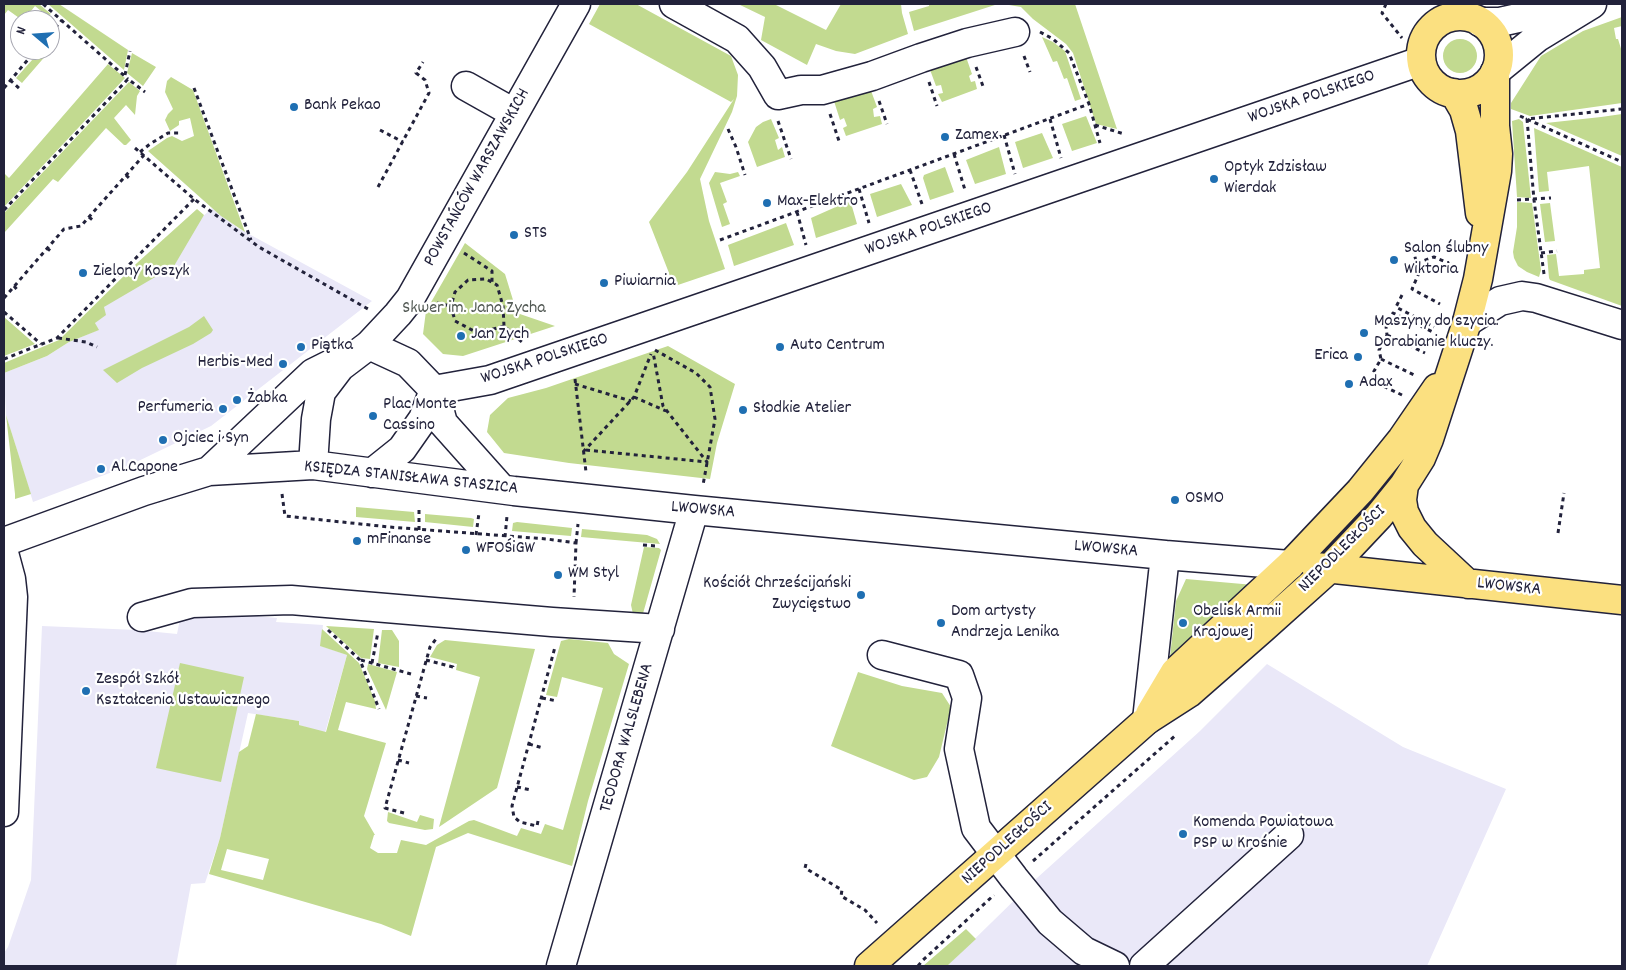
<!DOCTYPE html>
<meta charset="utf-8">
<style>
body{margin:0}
#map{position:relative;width:1626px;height:970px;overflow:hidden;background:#fff;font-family:Dekko,sans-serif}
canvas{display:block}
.frame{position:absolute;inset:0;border:5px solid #22223b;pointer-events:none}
.north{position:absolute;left:10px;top:10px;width:50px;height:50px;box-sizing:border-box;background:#fff;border:1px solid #a7a7b1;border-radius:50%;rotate:288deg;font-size:14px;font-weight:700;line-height:20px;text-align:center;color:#22223b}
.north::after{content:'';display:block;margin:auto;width:18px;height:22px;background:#1f6fb2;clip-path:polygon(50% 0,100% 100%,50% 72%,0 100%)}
</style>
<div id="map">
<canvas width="1626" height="970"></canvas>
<div class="frame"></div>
<div class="north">N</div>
</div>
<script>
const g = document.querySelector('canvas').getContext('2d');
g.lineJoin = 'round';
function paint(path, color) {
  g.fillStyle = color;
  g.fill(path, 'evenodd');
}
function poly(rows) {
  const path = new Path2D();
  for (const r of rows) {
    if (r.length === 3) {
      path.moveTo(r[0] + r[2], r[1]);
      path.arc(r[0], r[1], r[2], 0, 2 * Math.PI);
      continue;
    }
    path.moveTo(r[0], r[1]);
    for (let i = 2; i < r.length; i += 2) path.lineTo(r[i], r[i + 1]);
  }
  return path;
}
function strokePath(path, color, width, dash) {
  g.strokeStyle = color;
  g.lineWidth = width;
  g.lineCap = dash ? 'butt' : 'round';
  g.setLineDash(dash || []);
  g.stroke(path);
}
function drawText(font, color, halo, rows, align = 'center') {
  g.font = font + ' Dekko,sans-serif';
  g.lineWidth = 4.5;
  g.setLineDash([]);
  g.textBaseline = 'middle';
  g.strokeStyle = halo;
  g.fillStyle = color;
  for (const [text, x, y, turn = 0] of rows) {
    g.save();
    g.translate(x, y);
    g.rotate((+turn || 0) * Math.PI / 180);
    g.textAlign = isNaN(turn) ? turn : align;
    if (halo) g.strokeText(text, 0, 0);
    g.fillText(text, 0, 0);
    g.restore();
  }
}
paint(poly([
 [212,208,238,228,372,301,211,426,128,466,33,502,6,415,4,373,47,356,69,342,98,330,95,323,103,308],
 [182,609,277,618,276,622,323,625,321,646,347,655,325,733,299,725,299,721,248,713,220,838,205,883,191,884,176,966,4,966,4,953,8,947,31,880,42,626,137,630,177,634],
 [1267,664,1403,747,1506,789,1427,966,947,966,1037,878,1200,731]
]), '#eae8f8');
paint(poly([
 [4,4,39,4,51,14,47,16,35,6,24,20,22,20,8,10,4,15],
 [48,4,59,4,128,50,124,70],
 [600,4,636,4,731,56,738,75,737,96,732,112,700,179,709,221,725,269,672,287,669,273,649,222,687,172,734,99,731,102,589,24],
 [738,4,774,4,826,30,841,4,901,4,902,13,908,34,855,54,836,51,816,44,807,65,761,40,765,17],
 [929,4,998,4,914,31,909,12,929,6],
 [1003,4,1075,4,1117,129,1096,124,1073,53,1066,44,1033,19,1021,7],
 [1622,17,1622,26,1614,28,1616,39,1618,39,1622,52,1622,103,1530,116,1511,109,1511,103,1541,56,1583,31],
 [1042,37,1053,42,1065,51,1081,99,1075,101,1067,78,1064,79,1057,61,1053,62],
 [1460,56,17],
 [41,50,45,50,48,53,22,83,16,78],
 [132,53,156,67,143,86,127,73],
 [965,54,972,74,969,76,971,82,975,81,977,89,942,102,938,94,943,93,941,85,936,86,929,67],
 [108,64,125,78,4,207,4,173,9,178],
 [171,77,193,90,245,232,221,216,148,151,167,138,172,136,182,141,194,136,190,118,179,121,179,125,170,131,165,120,168,114,173,109,165,92,167,81],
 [129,82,140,91,137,96,135,115,126,105,114,118,131,140,126,145,124,145,106,128,58,182,53,179,4,233,4,213],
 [870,88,877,107,873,109,874,117,880,116,882,124,846,136,843,128,847,126,844,118,840,120,834,101],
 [1622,114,1622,156,1546,123,1601,117],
 [1086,116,1097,143,1072,151,1062,124],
 [771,119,779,138,775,140,778,150,782,147,785,157,757,167,748,142,756,127,763,122],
 [1519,119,1523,122,1531,198,1517,197,1512,121],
 [1534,128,1622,167,1622,306,1550,280,1549,278,1547,255,1556,254,1559,276,1584,274,1584,270,1600,268,1589,166,1547,172,1549,191,1539,192],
 [1042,133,1053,158,1023,168,1015,142],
 [999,147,1006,174,975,184,966,160],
 [945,167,954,192,930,200,923,178,924,175],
 [715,172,730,174,738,172,740,176,720,183,727,202,723,204,730,224,722,227,709,183],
 [901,184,912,205,877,217,870,194],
 [847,202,851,203,857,224,816,238,811,218],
 [1517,202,1532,203,1541,270,1539,277,1527,272,1518,266,1514,258,1513,252,1517,227],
 [1550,203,1555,241,1545,242,1540,204],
 [197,209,204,215,174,266,104,307,106,315,95,323,99,330,69,342,47,356,4,373,4,363,59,340,137,263],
 [786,223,794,245,734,266,728,245],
 [465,243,505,274,517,313,555,326,463,356,443,354,423,334,426,311],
 [204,316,213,330,211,333,193,344,142,368,117,383,103,370,189,327],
 [4,317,35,344,4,356],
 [668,346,735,384,717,443,710,479,569,463,504,453,487,432,490,415,508,398,546,388],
 [6,415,31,494,15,499,15,494],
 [356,507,414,512,415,522,356,517],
 [425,514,471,518,474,519,473,527,425,522],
 [517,522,572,528,571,536,512,531,513,523],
 [582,529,647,535,657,539,660,544,581,537],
 [644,547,659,548,661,550,642,617,633,614,631,605],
 [1186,579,1254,585,1170,657,1176,601],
 [326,626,374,629,370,659,361,658],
 [322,629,359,663,375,701,376,709,346,702,338,730,386,743,364,816,375,835,374,835,370,848,378,853,397,853,401,840,426,845,469,821,474,820,517,836,521,828,541,834,545,824,563,830,603,688,562,677,557,697,546,695,561,641,569,639,608,643,614,654,629,664,588,801,572,866,468,833,436,847,411,936,381,924,209,874,220,838,239,752,248,746,256,714,299,721,299,725,326,732,347,655,320,646],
 [227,849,269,859,263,880,221,870],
 [382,630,392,630,399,641,399,667,378,663],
 [445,640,535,649,497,788,439,827,480,677,456,670,457,664,430,657,437,645],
 [180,663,244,677,221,782,156,768],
 [368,664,397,672,386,710,367,669],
 [858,672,902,686,942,693,951,707,939,757,927,777,914,780,831,746],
 [388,812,417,822,420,815,434,819,433,829,425,830,389,823,387,821],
 [966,929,976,939,947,966,923,966]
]), '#c2da90');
const minor = poly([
 [674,4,737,39,762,67,778,95,801,90,822,90,872,76,921,58,967,43,1015,32],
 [1480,22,1500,22,1576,5],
 [1495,72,1538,37,1592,4],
 [466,86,514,113],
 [1467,322,1500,301,1522,296,1536,298,1622,325],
 [369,345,408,363,434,390,443,423,501,488],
 [434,390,490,380,1421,61],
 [313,465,316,419,321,392,340,367,369,345,398,314,410,299,576,4],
 [209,471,313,373,341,359],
 [372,473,402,449,423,419,434,390],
 [4,542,144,491,209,471,313,465,514,491,694,510,1165,555,1290,565],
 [4,553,11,579,13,597,4,812],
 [142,617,192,603,291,600,552,622,660,629],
 [882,655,959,675,967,698,959,749,976,828,1014,878,1050,922,1084,951,1115,966],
 [1147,720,1165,555],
 [561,966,694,510],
 [1144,966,1289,835]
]);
const major = poly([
 [1460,55,39],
 [1454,93,1464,110,1470,131,1480,213],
 [1404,485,1402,500,1404,512,1412,528,1425,544,1468,584],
 [1316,567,1622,600],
 [1150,714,1175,672,1290,565,1360,491,1402,439,1437,388],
 [869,966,1147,720,1189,693,1262,629,1329,569,1379,516,1404,485,1421,458,1429,439,1467,322,1478,279,1497,171,1498,154,1495,126,1495,72]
]);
strokePath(minor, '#22223b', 31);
strokePath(major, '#22223b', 31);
strokePath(poly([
 [43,4,128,79],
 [1386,4,1382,13,1402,38],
 [1040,32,1053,39,1069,53,1089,104,1100,143],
 [50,34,62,20],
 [50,49,53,52],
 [1024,56,1030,72],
 [976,67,984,89],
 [125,75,130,51],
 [10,80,20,89],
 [929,82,937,106],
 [4,88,36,50],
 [194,88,251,240],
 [879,101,887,124],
 [830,114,839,141],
 [1520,116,1622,162],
 [1050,119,1061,158],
 [778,121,791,159],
 [1095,125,1124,134],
 [728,129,736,147,745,175],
 [380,130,403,142],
 [1004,135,1015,174],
 [135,148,194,199,259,247,368,309],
 [140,152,150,144,168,133,180,133],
 [954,154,965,190],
 [910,170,922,204],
 [126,175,131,180],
 [378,187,429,93,425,80,416,73,423,62],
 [859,189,869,223],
 [1517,200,1551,198],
 [4,210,128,79,145,92],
 [797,212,806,245],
 [89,217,95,222],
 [720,240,1089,104],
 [47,248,53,253],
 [1413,249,1419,273,1412,289,1440,304],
 [464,253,492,271,492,282],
 [1541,253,1557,251],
 [1417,263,1434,257,1451,264],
 [1544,274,1534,200,1527,119,1622,109],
 [14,286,19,292],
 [1402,295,1396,307,1434,327],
 [4,298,64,229,81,226,144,155],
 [437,303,451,306],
 [4,312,41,344],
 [504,326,490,330,474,331,455,321,451,306,455,292,468,280,486,279,497,285,503,306,504,326,522,342],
 [1387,335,1425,353],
 [58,338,86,342,97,347],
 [655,350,696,373,710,387,715,419,703,485],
 [4,359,57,338,194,199],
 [1381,359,1414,375],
 [575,379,586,472],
 [575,384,631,401],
 [1402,395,1375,382,1373,373,1381,359,1379,350,1387,335,1386,326,1393,313,1433,332],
 [634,397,666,411],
 [586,450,707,462,663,406,653,352],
 [583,452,634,397,651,354],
 [282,494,285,516,389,527,547,539,576,543,574,597],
 [419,530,419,507],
 [1558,533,1564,493],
 [476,535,479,513],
 [505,537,507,516],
 [576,543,578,524],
 [643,545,656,546],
 [328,630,360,660,379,709],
 [361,660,411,674],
 [426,660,453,667,453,671],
 [372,663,378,632],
 [416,696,427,698],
 [542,698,557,701],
 [529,744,543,748],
 [398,760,409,763],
 [517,787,531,790],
 [404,813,385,808,430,647,436,639],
 [538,821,537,826,520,822,514,817,512,806,555,647],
 [1033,861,1176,735],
 [806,864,805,868,842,890,841,896,865,910,877,923],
 [918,966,922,961,994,895]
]), '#22223b', 3, [4, 4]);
strokePath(minor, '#fff', 28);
strokePath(major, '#fbe080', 28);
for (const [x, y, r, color] of [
 [294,107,5,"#1f6fb2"],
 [945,137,5,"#1f6fb2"],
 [1214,179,5,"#1f6fb2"],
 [767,203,5,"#1f6fb2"],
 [514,235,5,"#1f6fb2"],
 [1394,260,5,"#1f6fb2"],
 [83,273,5,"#1f6fb2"],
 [604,283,5,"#1f6fb2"],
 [1364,333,5,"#1f6fb2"],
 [461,336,5,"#1f6fb2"],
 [301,347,5,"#1f6fb2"],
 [780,347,5,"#1f6fb2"],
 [1358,357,5,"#1f6fb2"],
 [283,364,5,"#1f6fb2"],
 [1349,384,5,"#1f6fb2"],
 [237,400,5,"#1f6fb2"],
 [223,409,5,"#1f6fb2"],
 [743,410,5,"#1f6fb2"],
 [373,416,5,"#1f6fb2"],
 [163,440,5,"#1f6fb2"],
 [101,469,5,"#1f6fb2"],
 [1175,500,5,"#1f6fb2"],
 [357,541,5,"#1f6fb2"],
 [466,550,5,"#1f6fb2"],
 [558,575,5,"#1f6fb2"],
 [861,595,5,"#1f6fb2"],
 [941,623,5,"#1f6fb2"],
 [1183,623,5,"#1f6fb2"],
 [86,691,5,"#1f6fb2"],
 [1183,834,5,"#1f6fb2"]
]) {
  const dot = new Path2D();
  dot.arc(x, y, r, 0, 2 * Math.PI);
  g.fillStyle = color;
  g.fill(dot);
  strokePath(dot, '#fff', 2);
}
drawText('18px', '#22223b', '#fff', [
 ["WOJSKA POLSKIEGO",1312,98,-19],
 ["POWSTAŃCÓW WARSZAWSKICH",478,178,-61],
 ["WOJSKA POLSKIEGO",929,230,-19],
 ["WOJSKA POLSKIEGO",545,360,-18],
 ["KSIĘDZA STANISŁAWA STASZICA",411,479,6],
 ["LWOWSKA",703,511,5],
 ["LWOWSKA",1106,550,5],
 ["NIEPODLEGŁOŚCI",1343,550,-45],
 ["LWOWSKA",1509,588,6],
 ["TEODORA WALSLEBENA",628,738,-74],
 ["NIEPODLEGŁOŚCI",1008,844,-42]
]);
drawText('18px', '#22223b', '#fff', [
 ["Bank Pekao",304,107],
 ["Zamex",955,137],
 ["Optyk Zdzisław",1224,169],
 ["Wierdak",1224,190],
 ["Max-Elektro",777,203],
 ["STS",524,235],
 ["Salon ślubny",1404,250],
 ["Wiktoria",1404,271],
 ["Zielony Koszyk",93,273],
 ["Piwiarnia",614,283],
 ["Maszyny do szycia.",1374,323],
 ["Dorabianie kluczy.",1374,344],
 ["Jan Zych",471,336],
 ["Piątka",311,347],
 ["Auto Centrum",790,347],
 ["Erica",1348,357,"right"],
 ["Herbis-Med",273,364,"right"],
 ["Adax",1359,384],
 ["Żabka",247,400],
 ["Plac Monte",383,406],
 ["Cassino",383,427],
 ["Perfumeria",213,409,"right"],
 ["Słodkie Atelier",753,410],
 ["Ojciec i Syn",173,440],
 ["Al.Capone",111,469],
 ["OSMO",1185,500],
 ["mFinanse",367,541],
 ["WFOŚiGW",476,550],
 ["WM Styl",568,575],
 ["Kościół Chrześcijański",851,585,"right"],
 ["Zwycięstwo",851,606,"right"],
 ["Dom artysty",951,613],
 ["Andrzeja Lenika",951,634],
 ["Obelisk Armii",1193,613],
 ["Krajowej",1193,634],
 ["Zespół Szkół",96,681],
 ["Kształcenia Ustawicznego",96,702],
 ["Komenda Powiatowa",1193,824],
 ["PSP w Krośnie",1193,845]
], 'left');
drawText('18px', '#525954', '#fff', [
 ["Skwer im. Jana Zycha",474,310]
]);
</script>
